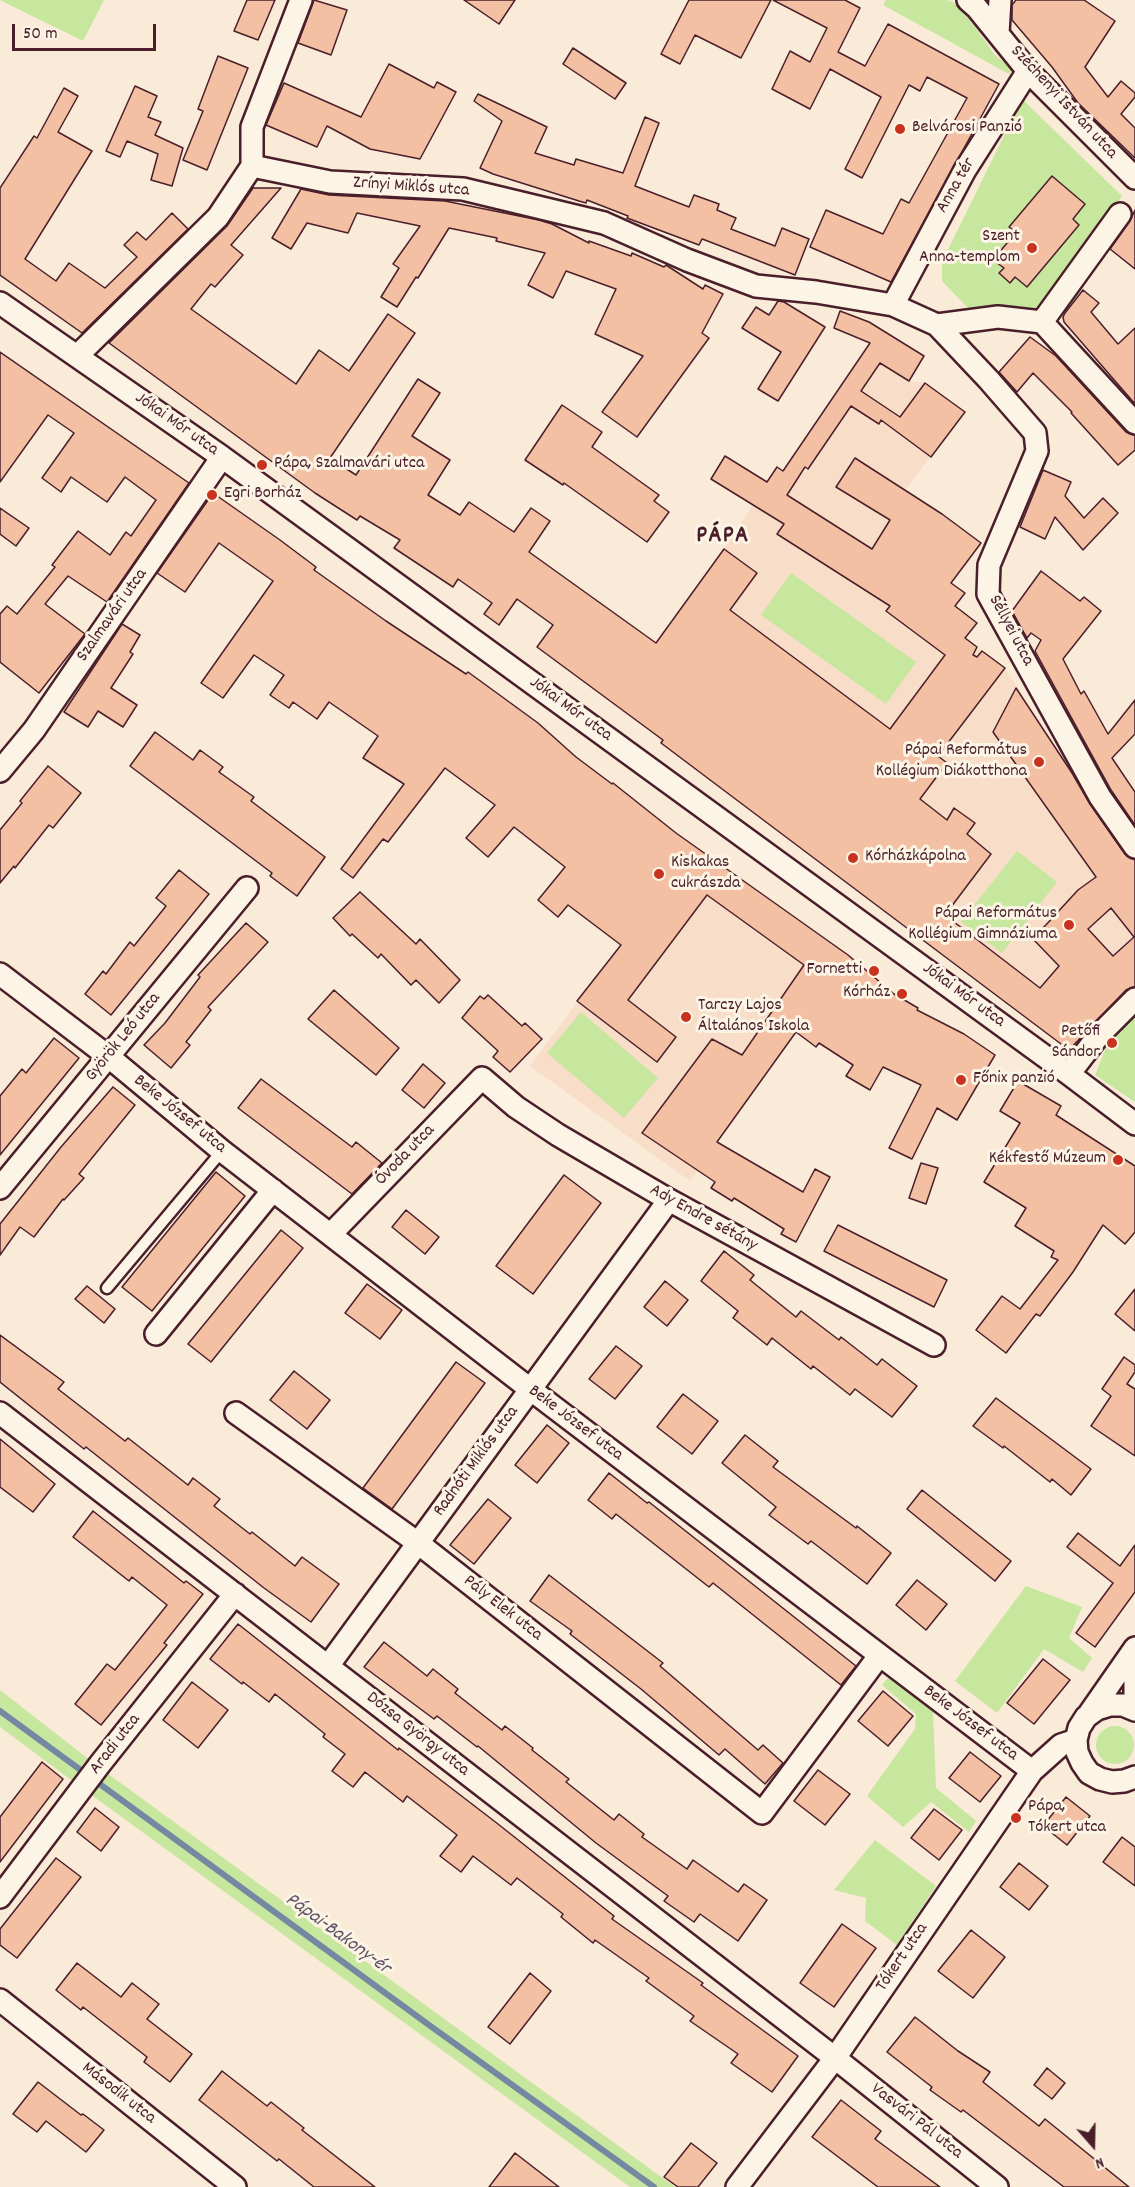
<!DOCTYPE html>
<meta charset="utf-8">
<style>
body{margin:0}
#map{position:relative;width:1135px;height:2187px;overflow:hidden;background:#faead8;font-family:Dekko,sans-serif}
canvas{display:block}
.north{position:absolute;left:1063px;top:2115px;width:60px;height:60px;-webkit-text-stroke:4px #fcf5e5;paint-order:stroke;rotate:160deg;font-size:16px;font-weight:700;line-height:24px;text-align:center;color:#4a1f2b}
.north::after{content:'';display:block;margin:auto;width:21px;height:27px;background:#4a1f2b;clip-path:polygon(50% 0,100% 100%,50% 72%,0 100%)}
.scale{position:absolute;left:12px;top:24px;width:144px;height:27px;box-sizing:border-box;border:3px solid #4a1f2b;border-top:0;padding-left:8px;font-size:18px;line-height:21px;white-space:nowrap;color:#4a1f2b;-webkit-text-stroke:4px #fcf5e5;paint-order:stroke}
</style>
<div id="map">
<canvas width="1135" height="2187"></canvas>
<div class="north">N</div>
<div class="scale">50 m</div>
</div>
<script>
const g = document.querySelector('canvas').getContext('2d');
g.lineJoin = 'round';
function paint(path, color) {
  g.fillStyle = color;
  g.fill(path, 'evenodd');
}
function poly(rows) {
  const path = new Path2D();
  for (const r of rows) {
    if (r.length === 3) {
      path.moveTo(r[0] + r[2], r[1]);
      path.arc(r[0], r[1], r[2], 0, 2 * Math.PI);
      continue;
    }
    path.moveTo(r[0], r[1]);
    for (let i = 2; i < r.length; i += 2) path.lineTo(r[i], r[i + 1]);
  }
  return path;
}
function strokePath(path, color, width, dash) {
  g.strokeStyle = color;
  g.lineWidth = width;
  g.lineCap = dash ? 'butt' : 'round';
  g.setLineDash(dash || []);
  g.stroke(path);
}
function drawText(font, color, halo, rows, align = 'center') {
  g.font = font + ' Dekko,sans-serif';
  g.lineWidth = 6;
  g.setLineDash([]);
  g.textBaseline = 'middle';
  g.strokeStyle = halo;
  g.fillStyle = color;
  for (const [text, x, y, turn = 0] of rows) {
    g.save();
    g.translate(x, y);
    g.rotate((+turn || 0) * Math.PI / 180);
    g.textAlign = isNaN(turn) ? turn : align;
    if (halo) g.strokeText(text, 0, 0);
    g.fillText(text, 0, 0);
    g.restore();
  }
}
paint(poly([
 [879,364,909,381,925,383,965,412,905,490,938,511,981,543,951,582,965,593,955,606,965,638,1005,668,1089,799,1135,864,1135,988,1106,1017,1104,1015,1069,1050,661,743,652,732,550,657,594,598,656,644,724,549,753,505,773,517,796,480,808,469],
 [694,846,848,955,690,1181,530,1066]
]), '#f8ddc8');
paint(poly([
 [0,0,104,0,83,41],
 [886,0,947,0,953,2,974,25,994,54,1012,69,1009,74,883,5],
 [1022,99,1122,196,1038,312,981,312,968,308,942,281,942,262],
 [791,573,916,662,886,704,761,615],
 [1017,851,1057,882,1002,953,961,922],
 [581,1012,658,1078,624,1118,547,1053],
 [1135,1012,1135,1102,1095,1075,1112,1033],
 [1026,1586,1082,1607,1069,1638,1092,1658,1083,1672,1044,1649,997,1713,955,1681],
 [890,1676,933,1712,936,1788,976,1821,969,1832,931,1802,903,1827,867,1796,915,1729,916,1714,882,1685],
 [0,1690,100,1768,675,2187,630,2187,86,1791,0,1727],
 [1115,1745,19],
 [875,1840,936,1886,897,1945,865,1921,866,1898,834,1890]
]), '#c7e69e');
strokePath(poly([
 [0,1711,429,2025,654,2187]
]), '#7388a1', 6);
const building = poly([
 [247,0,275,0,258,40,234,31,247,0],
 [314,0,347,10,331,55,298,43,314,0],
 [464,0,515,0,499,24,464,0],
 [689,0,771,0,741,58,695,35,680,64,661,54,689,0],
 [773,0,845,0,860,8,838,52,865,66,888,24,999,84,891,282,810,247,826,210,883,234,901,199,909,203,967,98,927,77,920,91,909,85,862,178,845,169,881,97,830,69,810,109,772,89,790,51,810,62,827,28,773,0],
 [1016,0,1084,0,1115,21,1085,67,1108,97,1121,81,1135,93,1135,97,1121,114,1135,128,1135,158,1078,103,1052,67,1012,20,1012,5,1016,0],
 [573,48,626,83,615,99,563,64,573,48],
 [218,56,248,68,207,170,183,160,203,111,198,109,218,56],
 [389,64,434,88,437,82,456,92,420,159,370,149,327,126,317,147,266,125,284,83,361,117,389,64],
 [135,86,157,96,148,117,161,122,155,135,183,148,172,186,151,180,158,154,127,141,120,157,106,151,135,86],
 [64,88,78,96,58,132,92,151,25,259,56,281,69,263,105,288,137,257,124,245,137,232,146,240,172,213,188,229,82,333,0,275,0,188,34,136,37,138,64,88],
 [478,94,547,127,535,153,574,165,576,159,623,173,645,117,659,123,635,186,689,207,694,195,719,204,717,210,736,218,731,229,775,246,782,228,809,239,795,275,705,240,702,239,699,245,627,218,628,216,587,200,586,203,579,201,493,174,480,168,502,121,474,101,478,94],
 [1052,176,1085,204,1073,219,1079,225,1027,287,1015,277,1010,283,999,273,1004,268,993,260,1016,232,1009,227,1052,176],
 [253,188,281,188,231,245,243,255,215,287,211,284,191,309,296,384,319,350,349,371,388,314,415,333,330,458,356,475,418,379,440,393,412,436,450,460,428,495,460,515,469,502,514,532,531,508,550,521,529,552,656,643,724,549,757,573,730,610,890,729,945,655,886,611,890,606,777,534,784,524,711,479,725,456,767,482,777,467,783,471,870,343,834,328,840,311,869,322,924,356,909,381,880,363,861,391,900,417,925,383,965,412,931,457,881,420,879,424,851,406,808,469,805,467,787,495,872,549,890,520,836,487,855,458,942,514,981,543,951,583,965,593,955,606,977,623,965,638,977,647,973,655,977,657,982,651,1005,668,938,756,947,763,920,799,947,820,954,808,975,823,967,834,991,854,945,915,1040,988,1059,966,1033,939,1078,890,1096,877,993,732,1016,688,1072,773,1090,804,1125,854,1135,860,1135,987,1126,990,1069,1050,661,743,663,740,537,647,553,625,517,599,499,625,484,614,492,603,458,579,453,587,394,548,400,540,360,516,357,520,315,493,109,343,227,226,253,188],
 [1111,908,1134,937,1113,956,1088,929,1111,908],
 [301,189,329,195,445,201,539,220,552,224,589,243,589,241,631,256,632,253,664,267,666,265,703,289,705,285,723,294,702,333,709,338,637,437,602,412,643,356,595,334,616,289,566,271,553,298,528,285,545,253,496,241,497,238,449,228,418,278,416,277,397,307,381,297,399,268,393,264,420,226,357,213,348,233,307,223,291,249,272,238,301,189],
 [1135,210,1135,269,1110,249,1130,221,1135,210],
 [1083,290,1099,303,1091,312,1118,344,1135,328,1135,404,1064,322,1063,317,1065,313,1083,290],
 [778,301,784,302,825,327,778,401,758,389,781,352,742,328,756,307,769,315,778,301],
 [1030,337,1056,356,1126,432,1135,435,1135,450,1118,465,1071,413,1072,412,1033,373,1017,392,999,372,1030,337],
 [0,352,189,483,107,602,68,576,45,604,85,634,39,693,0,662,0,614,7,606,17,614,55,567,52,565,78,531,110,555,126,532,131,536,156,500,125,477,107,502,71,477,61,492,42,478,74,433,48,415,0,482,0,352],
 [562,405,602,432,592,447,659,495,654,501,669,512,647,542,564,483,563,485,525,460,562,405],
 [1043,470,1071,482,1065,496,1084,518,1103,498,1118,513,1083,550,1055,517,1045,539,1020,527,1043,470],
 [213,493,280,540,316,567,314,570,386,621,466,674,468,672,538,723,576,757,612,784,613,783,676,833,848,955,894,994,918,1008,917,1010,964,1034,995,1055,957,1120,937,1108,912,1159,889,1148,921,1085,883,1067,870,1090,846,1076,853,1065,819,1043,816,1047,796,1032,717,1142,803,1192,815,1169,830,1177,796,1242,781,1234,784,1229,734,1198,732,1201,711,1188,715,1182,642,1133,712,1039,742,1055,804,965,707,895,628,1000,676,1037,657,1062,577,1001,621,945,568,905,558,917,538,900,565,867,514,827,488,857,466,838,495,805,445,768,388,842,383,839,353,878,341,869,404,784,363,758,378,736,329,702,317,719,293,702,289,708,270,695,284,675,254,655,223,698,201,683,273,581,219,543,185,592,157,573,213,493],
 [0,508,29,528,16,546,0,534,0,508],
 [1041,571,1080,601,1084,597,1101,611,1063,659,1081,694,1084,691,1108,734,1135,700,1135,734,1112,758,1135,792,1135,825,1111,790,1035,651,1041,640,1031,633,1027,638,1012,611,1041,571],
 [122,624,140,635,130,652,133,654,111,688,137,705,123,727,98,711,88,727,64,712,122,624],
 [155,732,193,760,200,750,223,767,219,772,254,797,251,801,325,857,297,896,270,876,272,873,130,766,155,732],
 [48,766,81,793,53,828,49,825,15,868,14,866,0,883,0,830,22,803,20,801,48,766],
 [179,870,209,894,111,1015,85,994,103,971,106,974,130,942,134,946,166,906,156,898,179,870],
 [360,892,416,944,420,939,460,980,439,1003,416,980,411,985,381,954,378,958,352,934,350,936,333,918,360,892],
 [246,923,268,942,208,1007,211,1010,186,1042,190,1045,171,1068,144,1045,165,1023,200,977,198,975,246,923],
 [334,990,399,1048,376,1075,308,1019,334,990],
 [488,995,522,1026,525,1023,542,1039,510,1072,493,1057,498,1051,462,1018,480,996,484,999,488,995],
 [54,1038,79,1058,0,1155,0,1096,22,1069,26,1073,54,1038],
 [423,1064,445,1083,424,1108,402,1090,423,1064],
 [261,1079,352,1147,356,1142,382,1163,352,1194,238,1108,261,1079],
 [1018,1081,1061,1106,1056,1115,1135,1166,1135,1232,1125,1244,1103,1225,1073,1272,1040,1316,1036,1314,1006,1353,976,1330,1002,1296,1020,1309,1058,1260,1051,1257,1054,1251,1015,1226,1026,1208,984,1182,1020,1123,1000,1111,1018,1081],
 [113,1087,135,1105,79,1174,84,1178,64,1200,63,1199,34,1237,20,1227,0,1255,0,1224,61,1147,113,1087],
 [921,1163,938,1168,926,1204,909,1198,921,1163],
 [216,1172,245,1196,152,1311,122,1287,216,1172],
 [564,1175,601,1203,533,1294,496,1266,564,1175],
 [406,1210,439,1237,425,1254,392,1227,406,1210],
 [838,1225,947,1280,934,1307,824,1251,838,1225],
 [281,1230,303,1248,211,1362,188,1344,281,1230],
 [724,1251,754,1275,750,1280,796,1317,801,1311,839,1340,841,1337,877,1365,882,1359,917,1386,892,1417,855,1389,850,1395,813,1366,811,1369,772,1338,767,1345,733,1318,738,1311,701,1281,724,1251],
 [665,1281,688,1300,667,1326,644,1307,665,1281],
 [367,1284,402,1310,380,1339,345,1313,367,1284],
 [87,1286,115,1309,104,1323,75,1299,87,1286],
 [1135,1289,1135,1331,1115,1314,1135,1289],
 [0,1335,64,1382,58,1389,125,1441,128,1438,188,1485,193,1478,220,1499,214,1506,250,1534,252,1532,295,1566,302,1557,339,1584,311,1622,264,1588,86,1447,84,1449,0,1382,0,1335],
 [616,1346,642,1366,615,1399,589,1379,616,1346],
 [1124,1357,1135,1365,1135,1372,1127,1384,1135,1389,1135,1456,1091,1426,1111,1396,1102,1389,1124,1357],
 [456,1362,485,1383,392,1509,363,1488,456,1362],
 [294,1371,330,1400,307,1429,270,1400,294,1371],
 [683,1394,718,1421,692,1454,657,1427,683,1394],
 [996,1398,1091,1469,1071,1495,1052,1479,1050,1482,1004,1446,1003,1448,973,1426,996,1398],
 [547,1425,569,1443,537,1483,515,1465,547,1425],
 [745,1435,778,1461,773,1467,856,1528,857,1526,891,1553,867,1584,811,1541,808,1544,769,1515,776,1507,722,1463,745,1435],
 [0,1439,55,1484,33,1512,0,1487,0,1439],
 [609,1473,647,1503,649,1502,856,1666,841,1685,713,1583,709,1587,616,1514,612,1519,588,1500,609,1473],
 [922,1490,1011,1561,995,1581,907,1509,922,1490],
 [488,1499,511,1518,474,1564,450,1545,488,1499],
 [93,1511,184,1583,186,1581,203,1594,164,1643,167,1645,101,1725,75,1704,107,1664,115,1670,167,1605,132,1577,129,1581,73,1537,93,1511],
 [1078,1533,1120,1566,1135,1545,1135,1592,1095,1647,1076,1633,1113,1583,1067,1547,1078,1533],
 [549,1575,663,1663,660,1666,758,1750,763,1745,783,1763,765,1784,725,1749,719,1755,641,1689,570,1634,572,1631,530,1601,549,1575],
 [917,1580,947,1604,926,1630,896,1605,917,1580],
 [238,1624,398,1750,399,1748,498,1824,614,1916,612,1919,703,1983,701,1985,798,2056,772,2092,731,2063,738,2054,690,2021,694,2016,646,1981,649,1978,595,1940,593,1943,561,1917,563,1914,517,1878,511,1885,473,1856,461,1872,440,1856,457,1835,407,1796,403,1802,365,1772,353,1787,332,1771,345,1754,323,1737,325,1734,275,1694,269,1702,243,1682,242,1684,210,1659,238,1624],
 [384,1642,427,1676,433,1669,458,1689,455,1693,502,1730,505,1726,533,1748,532,1750,569,1779,566,1782,614,1820,619,1814,644,1834,642,1837,687,1869,693,1860,738,1892,744,1884,767,1900,738,1941,700,1914,694,1922,664,1901,668,1896,596,1843,478,1746,477,1747,437,1716,434,1719,364,1667,384,1642],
 [1043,1659,1070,1680,1034,1724,1007,1703,1043,1659],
 [192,1682,228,1710,198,1748,163,1720,192,1682],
 [883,1691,913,1716,888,1746,858,1721,883,1691],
 [970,1752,1001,1776,980,1802,949,1778,970,1752],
 [42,1762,63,1779,0,1862,0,1817,42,1762],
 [818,1770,850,1794,825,1825,794,1801,818,1770],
 [1066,1797,1090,1816,1067,1845,1043,1826,1066,1797],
 [95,1808,119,1827,101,1851,77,1832,95,1808],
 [934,1809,962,1830,939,1860,911,1838,934,1809],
 [1122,1837,1135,1847,1135,1886,1103,1862,1122,1837],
 [56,1858,81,1877,17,1958,0,1945,0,1929,56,1858],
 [1019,1863,1048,1886,1029,1910,1000,1887,1019,1863],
 [842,1924,876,1948,834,2007,800,1983,842,1924],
 [971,1930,1005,1957,973,1998,938,1971,971,1930],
 [77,1963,121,1997,132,1983,159,2004,147,2019,192,2054,170,2082,144,2062,147,2057,83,2007,81,2010,56,1990,77,1963],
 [530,1973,551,1991,510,2044,488,2027,530,1973],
 [915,2017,958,2051,990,2072,983,2082,1039,2126,1045,2119,1129,2187,1064,2187,963,2110,961,2112,930,2090,932,2087,887,2052,915,2017],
 [1047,2068,1065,2083,1052,2099,1034,2085,1047,2068],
 [222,2071,267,2106,271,2102,304,2128,302,2130,375,2187,314,2187,279,2159,277,2161,199,2100,222,2071],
 [38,2082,81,2115,83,2114,104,2130,86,2152,46,2121,37,2132,13,2114,38,2082],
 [841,2100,881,2131,875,2139,940,2187,878,2187,812,2137,841,2100],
 [691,2143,717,2163,698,2187,678,2187,664,2177,691,2143],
 [515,2153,559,2187,489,2187,515,2153]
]);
paint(building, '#f3c0a4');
strokePath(building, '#4a1f2b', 1.5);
const lane = poly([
 [107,1288,222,1151]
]);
const street = poly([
 [968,0,977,8,1028,71,1135,178],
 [998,33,1000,0],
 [252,166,252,127,301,0],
 [0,303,222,457,1069,1074,1135,1124],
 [893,305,965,170,1028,71],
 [1042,322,1135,423],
 [937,325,998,317,1042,322,1120,214],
 [77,356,218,217,252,166,330,182,463,189,604,223,687,260,756,286,816,292,893,305,937,325,988,379,1035,433,1037,451,989,565,988,594,1100,797,1135,847],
 [0,771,34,730,222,457],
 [0,974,109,1057,222,1151,530,1389,1032,1771],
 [1069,1074,1099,1035,1135,999],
 [0,1188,247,888],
 [331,1234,482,1078,516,1107,558,1135,669,1200,934,1345],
 [156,1334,273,1190],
 [0,1413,835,2058,997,2187],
 [236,1413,418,1543,762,1813,879,1656],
 [328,1666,669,1200],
 [1135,1667,1135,1697],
 [1135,1710,1123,1705,1110,1705,1097,1709,1086,1717,1079,1728,1076,1740,1077,1752,1082,1763,1089,1773,1100,1779,1112,1782,1124,1781,1135,1777],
 [1089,1714,1135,1648],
 [0,1897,100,1764,235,1594],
 [0,2000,235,2187],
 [737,2187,835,2058,1032,1771,1061,1745,1076,1740]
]);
strokePath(lane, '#4a1f2b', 15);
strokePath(street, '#4a1f2b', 26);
strokePath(lane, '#fcf5e5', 10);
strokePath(street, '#fcf5e5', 21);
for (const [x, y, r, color] of [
 [900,129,6,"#c8321e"],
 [1032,248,6,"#c8321e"],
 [262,465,6,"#c8321e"],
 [212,495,6,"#c8321e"],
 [1039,762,6,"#c8321e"],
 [853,858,6,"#c8321e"],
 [659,874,6,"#c8321e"],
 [1069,925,6,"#c8321e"],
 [874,971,6,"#c8321e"],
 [902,994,6,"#c8321e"],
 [686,1017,6,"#c8321e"],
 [1112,1043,6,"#c8321e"],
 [961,1080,6,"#c8321e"],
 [1118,1160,6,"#c8321e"],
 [1016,1818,6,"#c8321e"]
]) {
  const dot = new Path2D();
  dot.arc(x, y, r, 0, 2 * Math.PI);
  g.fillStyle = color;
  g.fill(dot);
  strokePath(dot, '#fcf5e5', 2);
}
drawText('18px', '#4a1f2b', '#fcf5e5', [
 ["Széchenyi István utca",1063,103,47],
 ["Anna tér",957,186,-60],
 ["Zrínyi Miklós utca",411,188,4],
 ["Jókai Mór utca",176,425,35],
 ["Szalmavári utca",113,616,-55],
 ["Séllyei utca",1010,631,62],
 ["Jókai Mór utca",570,710,36],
 ["Jókai Mór utca",963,996,36],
 ["Györök Leó utca",124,1038,-51],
 ["Beke József utca",179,1115,39],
 ["Óvoda utca",406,1156,-46],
 ["Ady Endre sétány",703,1219,29],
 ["Beke József utca",575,1424,37],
 ["Radnóti Miklós utca",477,1462,-54],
 ["Pály Elek utca",502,1609,38],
 ["Beke József utca",970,1724,37],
 ["Dózsa György utca",417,1735,38],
 ["Aradi utca",116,1745,-52],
 ["Tókert utca",903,1958,-56],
 ["Második utca",118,2094,38],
 ["Vasvári Pál utca",916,2122,38]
]);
drawText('18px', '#4a1f2b', '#fcf5e5', [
 ["Belvárosi Panzió",912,129],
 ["Szent",1020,238,"right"],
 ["Anna-templom",1020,259,"right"],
 ["Pápa, Szalmavári utca",274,465],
 ["Egri Borház",224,495],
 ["Pápai Református",1027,752,"right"],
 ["Kollégium Diákotthona",1027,773,"right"],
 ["Kórházkápolna",865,858],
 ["Kiskakas",671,864],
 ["cukrászda",671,885],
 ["Pápai Református",1057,915,"right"],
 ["Kollégium Gimnáziuma",1057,936,"right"],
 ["Fornetti",862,971,"right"],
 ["Kórház",890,994,"right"],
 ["Tarczy Lajos",698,1007],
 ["Általános Iskola",698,1028],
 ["Petőfi",1100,1033,"right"],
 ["Sándor",1100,1054,"right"],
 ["Főnix panzió",973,1080],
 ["Kékfestő Múzeum",1106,1160,"right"],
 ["Pápa,",1028,1808],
 ["Tókert utca",1028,1829]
], 'left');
drawText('italic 20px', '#5f5466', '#fcf5e5', [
 ["Pápai-Bakony-ér",337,1935,36]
]);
g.letterSpacing = '1.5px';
drawText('bold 24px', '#4a1f2b', '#fcf5e5', [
 ["PÁPA",723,538]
]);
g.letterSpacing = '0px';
</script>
